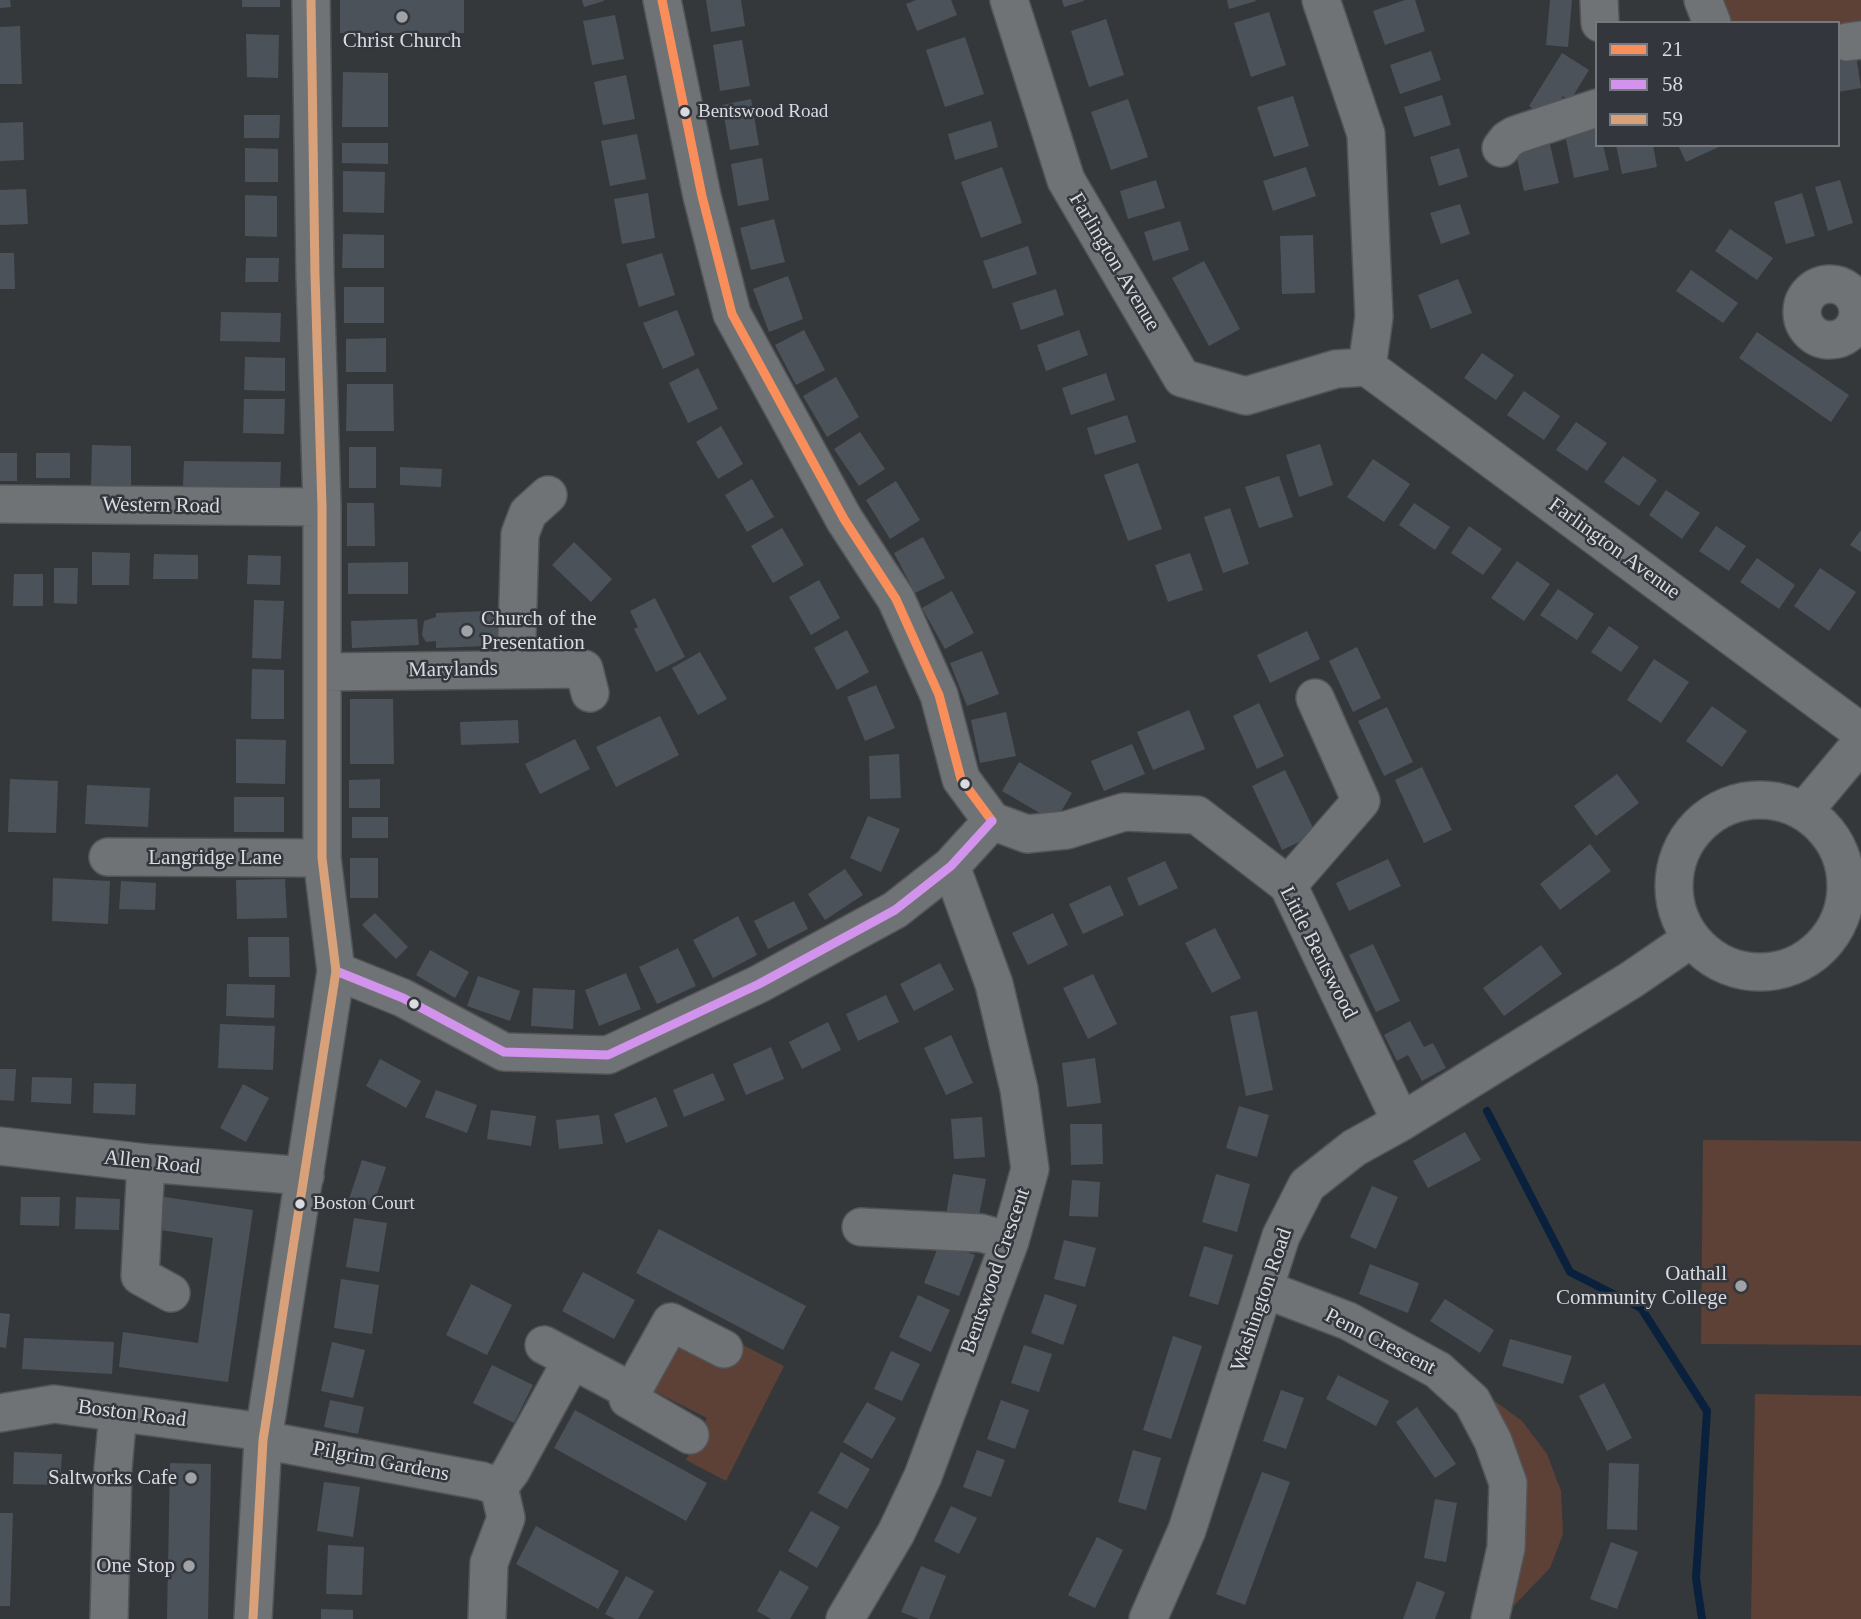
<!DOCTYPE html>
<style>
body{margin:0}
#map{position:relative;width:1861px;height:1619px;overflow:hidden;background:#35383b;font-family:"Times New Roman",serif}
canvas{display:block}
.legend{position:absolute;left:1595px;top:21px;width:245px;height:126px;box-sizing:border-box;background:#33373d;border:2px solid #75797e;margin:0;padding:9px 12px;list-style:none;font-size:21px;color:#d9dbdf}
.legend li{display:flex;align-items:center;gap:14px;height:35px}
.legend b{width:35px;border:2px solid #75797e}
</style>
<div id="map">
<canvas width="1861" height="1619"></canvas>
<ul class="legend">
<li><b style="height:9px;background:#fa8e5a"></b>21</li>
<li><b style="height:9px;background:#d193ec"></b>58</li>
<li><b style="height:9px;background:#d9a179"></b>59</li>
</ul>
</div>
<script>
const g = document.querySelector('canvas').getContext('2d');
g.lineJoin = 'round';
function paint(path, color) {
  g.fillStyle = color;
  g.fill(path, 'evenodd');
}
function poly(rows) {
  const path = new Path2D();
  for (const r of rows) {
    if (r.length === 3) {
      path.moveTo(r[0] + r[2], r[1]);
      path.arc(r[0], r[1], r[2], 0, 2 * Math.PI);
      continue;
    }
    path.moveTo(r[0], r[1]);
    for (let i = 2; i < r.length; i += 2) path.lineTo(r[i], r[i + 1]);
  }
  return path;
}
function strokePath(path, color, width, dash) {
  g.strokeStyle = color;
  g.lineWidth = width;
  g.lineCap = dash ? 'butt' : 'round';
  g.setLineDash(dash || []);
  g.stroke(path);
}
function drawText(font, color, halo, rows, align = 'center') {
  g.font = font + ' "Times New Roman",serif';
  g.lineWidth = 5;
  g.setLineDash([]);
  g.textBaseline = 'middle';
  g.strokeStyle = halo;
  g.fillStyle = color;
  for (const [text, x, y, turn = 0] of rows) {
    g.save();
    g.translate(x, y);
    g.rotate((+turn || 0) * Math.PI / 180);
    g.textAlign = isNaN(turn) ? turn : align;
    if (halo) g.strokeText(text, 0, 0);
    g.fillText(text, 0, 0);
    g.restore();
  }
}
paint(poly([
 [1716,0,1861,0,1861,29,1838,33,1838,23,1729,22],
 [1703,1140,1861,1141,1861,1345,1701,1344],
 [680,1340,737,1342,784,1366,726,1481,686,1460,707,1418,654,1391],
 [1485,1394,1522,1421,1547,1454,1561,1491,1563,1534,1550,1568,1502,1618],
 [1755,1394,1861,1396,1861,1619,1751,1619]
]), '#5d4136');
strokePath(poly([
 [1487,1111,1570,1272,1641,1308,1707,1411,1696,1578,1702,1619]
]), '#09213d', 8);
paint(poly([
 [0,0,10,0,11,7,0,8],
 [242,0,280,0,280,7,242,7],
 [340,0,464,0,464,33,340,33],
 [582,0,604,0,604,1,584,7],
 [706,0,741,0,745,26,711,32],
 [916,0,951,0,957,15,917,31,906,4],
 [1062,0,1084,0,1084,1,1064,7],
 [1227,0,1255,0,1256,1,1229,9],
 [1405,0,1415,0,1425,31,1385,45,1373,11],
 [1550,0,1572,0,1568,47,1546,45],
 [1269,12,1286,65,1251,77,1234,23],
 [615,15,624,59,592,65,583,21],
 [1106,19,1124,75,1089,87,1071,31],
 [20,26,22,84,0,84,0,27],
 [246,34,279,35,278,78,247,77],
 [965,37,984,94,945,107,926,50],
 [742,40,750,86,720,91,713,45],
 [1855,49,1861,88,1838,92,1838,52],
 [1431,51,1441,80,1400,94,1390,65],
 [1562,53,1589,70,1570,101,1563,96,1548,119,1529,106],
 [343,72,388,73,388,127,342,127],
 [626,75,635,119,603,125,594,82],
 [1442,95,1451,125,1414,137,1404,107],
 [1293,96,1309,146,1274,157,1257,107],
 [751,99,759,145,730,150,722,105],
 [1128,99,1148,157,1111,170,1091,112],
 [244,115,280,115,279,138,244,138],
 [991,121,998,147,955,160,948,134],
 [23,122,24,160,0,161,0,123],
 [1597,128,1597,145,1603,145,1609,170,1574,178,1565,135],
 [637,134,646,179,610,186,601,141],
 [1548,136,1559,183,1524,191,1514,144],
 [342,143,388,143,388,164,342,163],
 [1616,145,1653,145,1657,167,1622,174],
 [1678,145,1723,145,1686,162],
 [245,148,278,149,278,182,245,182],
 [1459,148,1468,177,1439,186,1430,157],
 [762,158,769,200,738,206,731,164],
 [1002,167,1022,223,981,238,961,182],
 [1306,167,1316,196,1273,211,1263,181],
 [343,171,385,172,384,213,343,212],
 [1156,180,1165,208,1128,219,1120,191],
 [1840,180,1853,223,1828,231,1815,187],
 [26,189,28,224,0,225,0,190],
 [648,193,655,238,622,244,614,199],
 [1802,193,1815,236,1786,244,1774,202],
 [245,195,277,196,277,237,245,236],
 [1460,204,1470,234,1441,244,1430,213],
 [774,219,785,262,751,270,740,228],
 [1180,221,1189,250,1153,261,1144,232],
 [1730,229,1773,258,1757,280,1715,251],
 [343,234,384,235,384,268,342,268],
 [1313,235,1315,293,1282,294,1280,236],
 [1028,246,1037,274,993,289,983,261],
 [0,253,14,253,15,289,0,289],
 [662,253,675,295,639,307,626,264],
 [246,258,279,258,278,282,245,282],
 [1204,261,1240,329,1209,346,1172,278],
 [1691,270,1738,303,1723,323,1676,291],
 [788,276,803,319,769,332,753,289],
 [1458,279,1472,313,1431,329,1418,295],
 [344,287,384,287,384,323,344,323],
 [1056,289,1064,315,1021,330,1012,303],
 [677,310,695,355,663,369,643,323],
 [221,312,281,313,280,342,220,341],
 [804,330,825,370,796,385,775,345],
 [1079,330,1088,355,1046,371,1037,345],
 [1757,332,1849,395,1831,422,1739,358],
 [386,338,386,372,346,372,346,339],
 [1482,353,1514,375,1496,400,1464,378],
 [245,357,285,358,285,391,244,390],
 [698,368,718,409,688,423,669,383],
 [1106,373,1115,400,1071,415,1062,388],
 [836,377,859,417,827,437,803,396],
 [347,384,393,384,394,431,346,431],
 [1524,391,1560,416,1544,440,1507,415],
 [244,399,285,399,284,434,243,433],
 [1127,415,1136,442,1095,455,1087,428],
 [1576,422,1607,443,1587,471,1556,450],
 [721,426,743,464,718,479,696,442],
 [860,432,885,469,859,486,834,449],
 [1320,444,1333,485,1299,497,1286,455],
 [92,445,131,446,131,487,91,485],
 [349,447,376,447,376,488,349,488],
 [0,453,17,453,17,481,0,481],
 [36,453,70,453,70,478,36,478],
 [1623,456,1657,480,1639,506,1604,482],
 [1373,459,1410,484,1384,522,1347,497],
 [184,461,281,462,280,488,183,486],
 [1138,463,1162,529,1128,541,1104,475],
 [400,467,442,469,441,487,400,485],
 [1279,476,1293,517,1259,528,1245,487],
 [752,479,774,517,747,532,725,495],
 [896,481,920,520,890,539,866,500],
 [1666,490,1700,513,1682,539,1649,515],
 [347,503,374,503,375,546,347,546],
 [1414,503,1450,527,1435,550,1399,525],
 [1230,508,1249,564,1223,573,1204,517],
 [1469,526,1502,549,1483,575,1451,553],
 [1716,526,1746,546,1729,571,1699,551],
 [782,528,804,565,773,583,751,546],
 [1861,530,1861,552,1850,545],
 [923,537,945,578,915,593,894,553],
 [574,542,612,579,591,602,552,565],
 [92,552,130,553,129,585,92,585],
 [1190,553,1203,590,1168,602,1155,565],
 [154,554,198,555,198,579,153,579],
 [248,555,281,556,280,585,247,584],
 [1757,558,1795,585,1779,609,1740,582],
 [1517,561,1550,584,1524,621,1491,598],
 [408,562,408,594,348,594,348,563],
 [54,568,78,568,77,604,54,603],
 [1820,568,1856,592,1829,631,1794,606],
 [14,574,43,574,43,606,13,606],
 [819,580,840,618,811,635,789,597],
 [1558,589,1594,614,1577,640,1540,615],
 [952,591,974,633,945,649,922,608],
 [655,598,685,657,656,672,634,629,638,627,630,611],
 [254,600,284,601,281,659,252,658],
 [512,610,512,645,436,648,436,641,426,642,422,635,424,621,436,617,436,613],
 [417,619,419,645,352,648,351,621],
 [1609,626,1639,647,1621,672,1591,652],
 [847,630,869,672,837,690,814,648],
 [1307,631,1320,659,1270,683,1257,655],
 [1357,647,1381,698,1353,712,1329,661],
 [982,651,999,694,967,706,950,663],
 [700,652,727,699,698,715,672,668],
 [1654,659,1689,682,1661,723,1627,700],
 [252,669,284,670,284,719,251,719],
 [876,685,895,728,865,741,847,697],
 [350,699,393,699,394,764,350,764],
 [1259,703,1284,756,1257,769,1233,716],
 [1712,706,1747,731,1722,767,1686,741],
 [1387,707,1413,762,1384,776,1358,721],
 [1189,710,1205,749,1153,770,1137,732],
 [1006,712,1016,756,980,763,971,720],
 [660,716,679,755,616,787,596,747],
 [518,720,519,743,461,745,460,722],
 [236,739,286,740,285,784,236,783],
 [575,739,590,769,540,794,525,764],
 [1132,744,1145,774,1104,791,1091,761],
 [899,754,901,798,870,799,869,756],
 [1019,762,1072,793,1055,822,1002,791],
 [1422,767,1452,830,1424,843,1395,780],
 [1285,770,1316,834,1282,850,1252,786],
 [1617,774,1639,803,1596,836,1574,806],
 [10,779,58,781,56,833,8,832],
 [380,779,380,808,349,808,349,780],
 [87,785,150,788,148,827,85,824],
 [234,797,284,797,284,832,234,832],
 [868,816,900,829,881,872,850,858],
 [352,817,388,817,388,838,352,838],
 [1590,844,1611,871,1560,910,1540,884],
 [350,858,378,858,378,898,350,898],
 [1388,859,1401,886,1349,911,1336,883],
 [1165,861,1178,888,1139,906,1127,878],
 [845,869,863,895,825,920,808,894],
 [53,878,110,881,108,924,52,921],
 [285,879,287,918,237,919,236,880],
 [121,881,156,883,155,910,119,909],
 [1110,885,1124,915,1083,934,1069,904],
 [794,901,808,929,768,949,754,921],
 [375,913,408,947,396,959,362,925],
 [1053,913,1068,945,1028,965,1012,933],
 [738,916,757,955,713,978,693,940],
 [1215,928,1241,978,1212,993,1185,943],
 [248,937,289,937,290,977,249,977],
 [1373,944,1400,1001,1376,1012,1349,955],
 [1541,945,1562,974,1504,1016,1483,988],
 [678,948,696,986,657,1004,639,967],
 [430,950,469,972,455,998,416,975],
 [940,963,954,990,914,1011,900,984],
 [626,973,641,1009,599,1026,585,990],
 [1093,974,1117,1024,1088,1039,1063,988],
 [478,976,520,991,510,1021,467,1006],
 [227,984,275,985,274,1018,226,1016],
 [533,988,575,990,573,1029,531,1026],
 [886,995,899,1022,858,1041,846,1014],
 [1257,1011,1273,1090,1246,1096,1230,1016],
 [1410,1021,1424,1047,1433,1043,1446,1068,1422,1081,1408,1055,1397,1061,1384,1035],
 [828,1022,841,1050,802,1069,789,1042],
 [220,1024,275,1026,273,1070,218,1068],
 [951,1035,973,1083,946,1095,924,1048],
 [771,1047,784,1079,746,1095,733,1064],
 [1095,1058,1101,1103,1067,1107,1062,1063],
 [380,1059,421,1081,406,1108,366,1086],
 [0,1069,16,1069,14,1101,0,1100],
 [713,1073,725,1100,684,1117,673,1090],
 [32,1077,72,1078,71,1104,31,1102],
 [94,1083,136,1084,135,1115,93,1113],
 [243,1084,269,1098,246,1142,220,1128],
 [436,1090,477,1105,467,1133,425,1117],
 [656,1097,668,1126,626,1143,614,1114],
 [1239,1106,1269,1115,1257,1157,1226,1148],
 [491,1110,536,1116,531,1146,487,1139],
 [599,1115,603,1144,559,1149,556,1120],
 [982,1117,985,1157,954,1159,951,1119],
 [1070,1124,1102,1124,1103,1164,1071,1165],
 [1465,1132,1481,1160,1428,1188,1413,1161],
 [362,1160,386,1167,373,1206,349,1199],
 [953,1174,986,1179,978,1221,946,1215],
 [1216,1174,1250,1184,1237,1232,1202,1222],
 [1072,1180,1100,1182,1098,1217,1069,1216],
 [1372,1186,1398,1197,1376,1249,1350,1237],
 [158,1196,253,1210,228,1382,119,1367,123,1332,198,1343,213,1238,154,1229],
 [21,1197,60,1197,59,1226,20,1225],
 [76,1197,120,1199,119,1230,75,1229],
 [354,1218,387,1223,379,1272,346,1267],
 [659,1229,806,1306,783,1350,636,1273],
 [1064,1240,1096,1248,1085,1287,1054,1279],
 [940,1242,975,1255,959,1296,924,1283],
 [1204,1246,1233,1255,1218,1305,1189,1296],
 [1370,1264,1419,1283,1408,1313,1359,1294],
 [583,1272,635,1300,614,1339,562,1311],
 [341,1279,379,1285,372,1334,334,1328],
 [471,1284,512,1305,487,1355,446,1335],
 [1045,1294,1077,1305,1063,1345,1031,1333],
 [918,1295,950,1310,931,1352,899,1337],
 [1445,1299,1494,1330,1480,1353,1430,1321],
 [0,1313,10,1314,6,1348,0,1347],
 [1173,1336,1202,1346,1171,1439,1143,1430],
 [24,1338,114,1342,112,1374,22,1369],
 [1510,1339,1572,1356,1563,1384,1502,1366],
 [332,1342,365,1350,353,1398,321,1391],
 [1024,1345,1052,1354,1039,1392,1011,1383],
 [891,1351,920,1364,902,1401,874,1389],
 [492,1365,533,1385,514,1423,473,1403],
 [1338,1375,1389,1401,1376,1426,1326,1399],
 [1604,1383,1632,1438,1607,1451,1579,1396],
 [1281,1390,1304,1398,1286,1449,1263,1441],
 [330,1400,364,1407,358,1434,324,1427],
 [1001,1400,1029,1410,1015,1449,987,1439],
 [867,1402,896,1418,872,1459,843,1442],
 [1417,1407,1456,1464,1435,1478,1396,1422],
 [575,1410,707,1483,686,1521,554,1448],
 [977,1450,1005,1460,991,1497,963,1487],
 [1133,1450,1161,1458,1146,1510,1118,1502],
 [14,1452,62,1454,60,1485,13,1484],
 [841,1452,870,1469,847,1509,818,1493],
 [170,1463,211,1464,208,1619,167,1619],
 [1609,1463,1639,1464,1637,1530,1607,1529],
 [1262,1472,1290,1482,1245,1605,1216,1594],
 [324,1482,360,1487,353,1537,317,1531],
 [1435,1499,1457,1503,1446,1562,1424,1558],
 [951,1506,977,1518,959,1554,934,1541],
 [811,1511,840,1527,817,1568,788,1551],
 [0,1513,13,1513,10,1606,0,1606],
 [536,1526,619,1571,598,1609,516,1564],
 [1097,1537,1123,1550,1095,1608,1068,1595],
 [1611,1542,1638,1552,1617,1609,1590,1599],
 [328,1545,364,1547,362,1595,326,1594],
 [921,1566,946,1576,929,1619,919,1619,901,1612],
 [780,1570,809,1587,790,1619,771,1619,757,1611],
 [626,1576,654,1591,638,1619,615,1619,605,1614],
 [1417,1581,1445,1592,1435,1619,1403,1619],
 [321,1609,353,1610,353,1619,321,1619]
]), '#4b525a');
const minor = poly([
 [662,0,702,196,732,314,844,519,896,599,939,695,961,779,992,821],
 [1009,0,1066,180,1182,378,1246,396,1336,369,1367,367,1861,732],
 [1321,0,1366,134,1374,317,1367,367],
 [1599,0,1600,23],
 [1703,0,1712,23],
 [1847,42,1861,40],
 [1501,148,1507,140,1515,135,1597,108],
 [1830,312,28],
 [0,504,322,507],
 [516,669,520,534,528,513,548,495],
 [322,672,584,669,590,693],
 [1760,886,86],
 [1804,811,1861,743],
 [992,821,1027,834,1067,830,1124,812,1197,815,1288,885,1401,1122],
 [108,857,322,858],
 [1288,885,1361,801,1315,698],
 [336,971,403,998,504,1052,608,1055,759,984,895,910,951,866,992,821],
 [0,1146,146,1163,305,1176],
 [146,1163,140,1276,171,1293],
 [861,1227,981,1233,1010,1241],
 [1264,1289,1348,1321,1438,1370,1472,1401,1493,1441,1508,1483,1506,1548,1490,1619],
 [544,1345,631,1391],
 [0,1413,54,1404,264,1432],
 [690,1435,628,1399,671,1322,724,1349],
 [263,1440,482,1481,499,1487],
 [499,1487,511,1471,572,1360],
 [109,1619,113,1468,118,1413],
 [253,1619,263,1440,336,971,322,858,322,507,315,275,311,0],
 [487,1619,489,1563,506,1518,499,1487],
 [845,1619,896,1533,923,1476,1010,1241,1030,1169,1019,1089,994,984,951,866],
 [1148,1619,1187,1530,1281,1236,1307,1185,1354,1148,1401,1122,1558,1025,1631,980,1691,939]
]);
strokePath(minor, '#525458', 40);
strokePath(minor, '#707375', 37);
strokePath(poly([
 [662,0,702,196,732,314,844,519,896,599,939,695,961,779,992,821]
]), '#fa8e5a', 9);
strokePath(poly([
 [336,971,403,998,504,1052,608,1055,759,984,895,910,951,866,992,821]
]), '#d193ec', 9);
strokePath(poly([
 [253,1619,263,1440,336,971,322,858,322,507,315,275,311,0]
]), '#d9a179', 9);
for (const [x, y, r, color] of [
 [402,17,7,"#a0a2a6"],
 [685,112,6,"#d9dbdf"],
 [467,631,7,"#a0a2a6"],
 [965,784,6,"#d9dbdf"],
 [414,1004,6,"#d9dbdf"],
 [300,1204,6,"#d9dbdf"],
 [1741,1286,7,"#a0a2a6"],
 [191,1478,7,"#a0a2a6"],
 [189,1566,7,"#a0a2a6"]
]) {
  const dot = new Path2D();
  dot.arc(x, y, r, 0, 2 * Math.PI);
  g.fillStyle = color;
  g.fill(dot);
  strokePath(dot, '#33373d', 2.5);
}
drawText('19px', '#d9dbdf', '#33373d', [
 ["Bentswood Road",698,112],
 ["Boston Court",313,1204]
], 'left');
drawText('21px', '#d9dbdf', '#33373d', [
 ["Christ Church",402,41,"center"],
 ["Church of the",481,619,"left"],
 ["Presentation",481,643,"left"],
 ["Oathall",1727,1274],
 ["Community College",1727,1298],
 ["Saltworks Cafe",177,1478],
 ["One Stop",175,1566]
], 'right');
drawText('21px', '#d9dbdf', '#33373d', [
 ["Farlington Avenue",1114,262,59],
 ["Western Road",161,506,1],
 ["Farlington Avenue",1614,549,36],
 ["Marylands",453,670,-1],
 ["Langridge Lane",215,858],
 ["Little Bentswood",1318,953,63],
 ["Allen Road",152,1163,6],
 ["Bentswood Crescent",996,1271,-71],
 ["Washington Road",1262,1300,-71],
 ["Penn Crescent",1380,1342,27],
 ["Boston Road",132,1414,7],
 ["Pilgrim Gardens",381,1462,11]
]);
</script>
